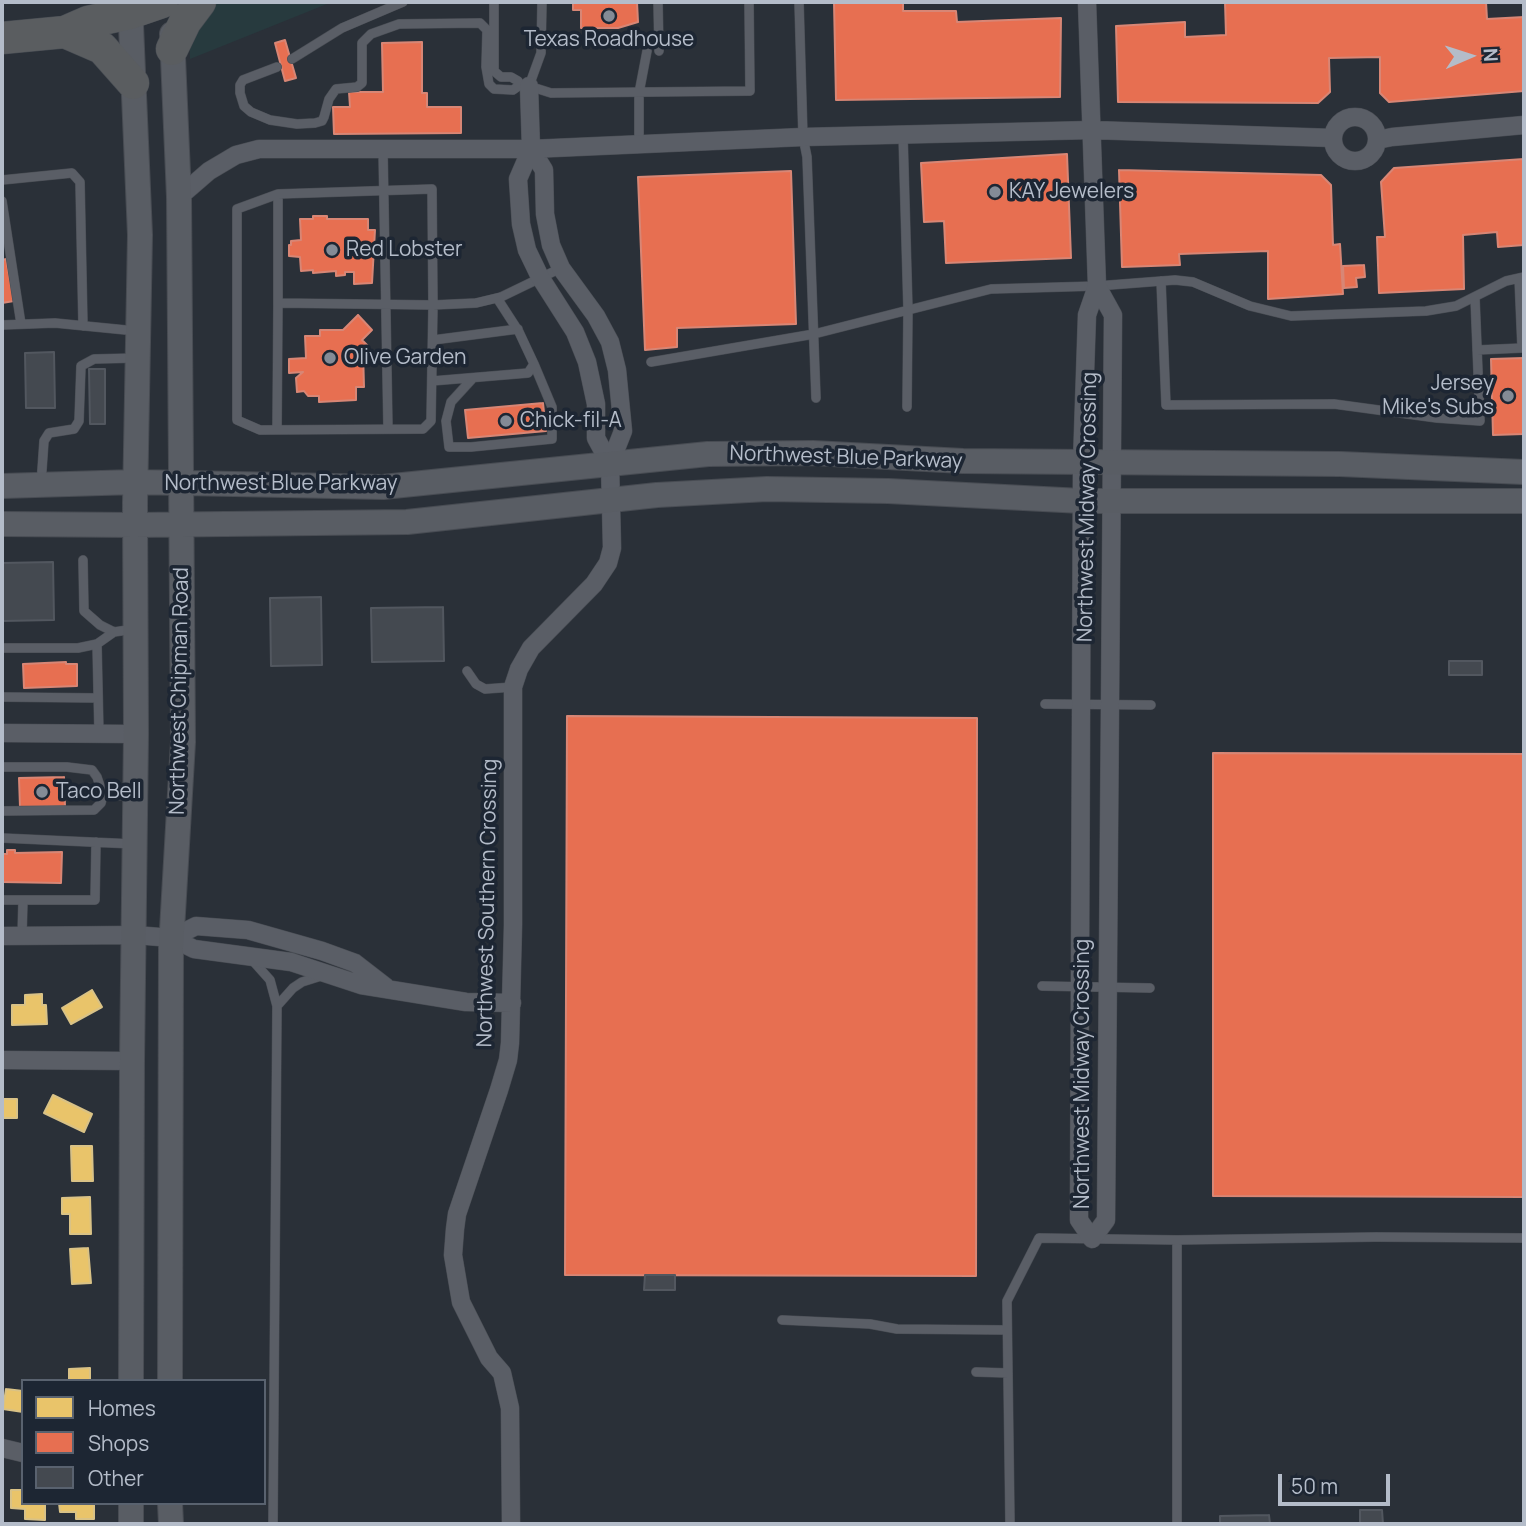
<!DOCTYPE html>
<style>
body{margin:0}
#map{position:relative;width:1526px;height:1526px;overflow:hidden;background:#2a3038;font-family:Manrope,sans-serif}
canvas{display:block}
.frame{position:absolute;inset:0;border:4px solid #b4bcc9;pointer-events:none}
.legend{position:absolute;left:21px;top:1379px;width:245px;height:126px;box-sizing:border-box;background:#1d2633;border:2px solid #59626f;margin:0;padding:9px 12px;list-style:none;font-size:21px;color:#b4bcc9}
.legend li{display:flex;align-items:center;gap:14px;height:35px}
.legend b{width:35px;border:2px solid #59626f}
.north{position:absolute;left:1435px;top:21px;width:70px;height:70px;-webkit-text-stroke:5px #1d2633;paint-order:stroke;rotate:87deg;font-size:19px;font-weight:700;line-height:28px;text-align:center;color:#b4bcc9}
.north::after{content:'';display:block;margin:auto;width:24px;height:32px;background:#b4bcc9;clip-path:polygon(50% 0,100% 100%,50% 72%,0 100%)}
.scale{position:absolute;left:1278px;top:1474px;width:112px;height:32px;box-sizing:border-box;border:4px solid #b4bcc9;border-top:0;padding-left:9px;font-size:21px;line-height:24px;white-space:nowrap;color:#b4bcc9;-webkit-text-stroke:5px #1d2633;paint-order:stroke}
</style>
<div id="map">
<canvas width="1526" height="1526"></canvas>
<div class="frame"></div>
<ul class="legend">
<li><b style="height:19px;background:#e9c46a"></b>Homes</li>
<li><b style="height:19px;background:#e76f51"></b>Shops</li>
<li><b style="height:19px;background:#444950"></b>Other</li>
</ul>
<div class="north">N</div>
<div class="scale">50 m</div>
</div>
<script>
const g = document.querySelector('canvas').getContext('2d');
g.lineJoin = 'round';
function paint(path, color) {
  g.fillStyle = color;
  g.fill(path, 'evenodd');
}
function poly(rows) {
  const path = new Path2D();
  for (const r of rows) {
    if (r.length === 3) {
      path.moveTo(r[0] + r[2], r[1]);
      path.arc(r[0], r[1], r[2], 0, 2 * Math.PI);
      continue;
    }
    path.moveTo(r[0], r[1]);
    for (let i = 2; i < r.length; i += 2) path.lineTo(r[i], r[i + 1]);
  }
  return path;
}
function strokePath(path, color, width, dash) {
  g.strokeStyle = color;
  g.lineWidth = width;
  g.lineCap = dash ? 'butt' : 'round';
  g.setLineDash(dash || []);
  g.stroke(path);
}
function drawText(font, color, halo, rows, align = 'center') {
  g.font = font + ' Manrope,sans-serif';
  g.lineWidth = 7;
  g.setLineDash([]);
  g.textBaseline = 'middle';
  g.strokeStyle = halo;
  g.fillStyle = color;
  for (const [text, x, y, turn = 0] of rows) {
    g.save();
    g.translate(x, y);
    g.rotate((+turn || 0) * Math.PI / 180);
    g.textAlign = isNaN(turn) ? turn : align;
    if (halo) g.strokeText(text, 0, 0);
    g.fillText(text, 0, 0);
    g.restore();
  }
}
paint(poly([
 [212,2,332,2,190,59,189,30]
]), '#273a3e');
const homes = poly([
 [92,990,102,1007,71,1024,62,1008,92,990],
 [42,994,42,1005,46,1005,47,1024,12,1025,12,1005,25,1005,25,995,42,994],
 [53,1095,92,1114,84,1132,44,1113,53,1095],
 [2,1099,17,1099,17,1118,2,1118,2,1099],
 [71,1146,92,1146,93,1181,72,1181,71,1146],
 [90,1197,91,1234,70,1234,70,1214,62,1214,62,1198,90,1197],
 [88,1248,91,1283,72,1284,70,1249,88,1248],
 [90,1368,90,1381,69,1381,69,1369,90,1368],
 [6,1389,23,1391,23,1412,3,1409,6,1389],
 [11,1490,23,1490,23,1503,45,1503,45,1520,25,1519,25,1509,11,1508,11,1490],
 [59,1503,94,1503,94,1519,76,1519,76,1512,60,1512,59,1503]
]);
paint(homes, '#e9c46a');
strokePath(homes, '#d9c286', 2);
const shops = poly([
 [573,2,637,2,638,22,618,28,581,28,581,10,573,10,573,2],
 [834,2,903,2,903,11,956,11,957,22,1061,18,1060,97,836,100,834,2],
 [1225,2,1486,2,1487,19,1524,17,1524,91,1389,102,1380,93,1380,57,1329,58,1330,92,1318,103,1118,102,1116,26,1185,22,1185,37,1226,35,1225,2],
 [285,40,296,78,285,81,275,43,285,40],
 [422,42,422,93,427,93,427,107,461,107,461,133,334,134,333,107,350,107,349,92,383,92,382,43,422,42],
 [1067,154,1071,258,946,263,944,221,924,222,921,163,1067,154],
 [1524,159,1524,245,1498,247,1497,232,1463,235,1464,289,1379,293,1377,237,1385,237,1381,182,1394,168,1524,159],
 [1119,170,1321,175,1331,185,1333,245,1340,244,1343,294,1268,299,1268,251,1179,254,1180,265,1122,267,1119,170],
 [791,171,796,324,677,328,677,347,645,350,638,177,791,171],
 [313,216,327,216,327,219,368,219,368,230,375,230,372,283,354,284,354,272,345,272,345,275,336,276,336,271,313,273,313,270,301,271,300,257,289,256,289,245,291,245,291,241,301,240,300,219,313,219,313,216],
 [6,259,14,301,2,303,2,260,6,259],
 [1364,265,1365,277,1356,278,1357,287,1344,288,1343,266,1364,265],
 [358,315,372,330,362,340,368,346,363,351,364,387,356,387,356,400,319,402,319,396,308,396,304,391,297,392,296,378,303,372,289,373,289,359,306,358,305,336,320,336,320,330,343,330,358,315],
 [1524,358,1524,434,1493,435,1491,359,1524,358],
 [543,403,546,431,468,438,465,410,543,403],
 [66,662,66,664,77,664,77,686,24,688,23,664,66,662],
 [567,716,977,718,976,1276,565,1275,567,716],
 [1213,753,1524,754,1524,1197,1213,1196,1213,753],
 [64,777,65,806,20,807,19,778,64,777],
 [7,850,15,850,15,853,62,852,61,883,2,882,2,854,7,854,7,850]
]);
paint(shops, '#e76f51');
strokePath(shops, '#d88675', 2);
const building = poly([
 [54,352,55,408,26,408,25,353,54,352],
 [89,369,105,369,105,424,90,424,89,369],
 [53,562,54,620,2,621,2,563,53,562],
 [321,597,322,665,271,666,270,598,321,597],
 [443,607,444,661,372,662,371,608,443,607],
 [1449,661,1482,661,1482,675,1449,675,1449,661],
 [645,1275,675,1275,675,1290,644,1290,645,1275],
 [1360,1510,1382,1510,1383,1524,1360,1524,1360,1510],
 [1269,1515,1270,1524,1220,1524,1220,1516,1269,1515]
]);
paint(building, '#444950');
strokePath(building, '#52575f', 2);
const lane = poly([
 [658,2,659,51],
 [799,2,803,137,807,157,816,398],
 [292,59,342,28,403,2],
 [277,67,243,80,240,85,240,93,244,106,251,112,270,120,297,124,315,123,322,121,324,117,329,99,336,89,357,87,362,83,362,43,371,34,399,24,480,23,487,30,486,67,489,84,494,89,513,90,520,85,518,81,511,77,501,77,494,71,494,2],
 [529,86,551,93,750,91,749,2],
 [529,86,541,53,542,2],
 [903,134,908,310,907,407],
 [639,144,639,93,647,51],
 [383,149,388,429],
 [2,180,72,173,80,182,83,326],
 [278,194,432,189,433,305,431,421,423,429,260,430,237,420,237,209,278,194,278,303,433,305,476,303,501,297,561,268],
 [2,201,21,324],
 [1161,281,1166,405,1334,404,1437,418,1480,421,1475,298],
 [2,325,55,323,136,331],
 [433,340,518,329],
 [1477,350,1522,348,1519,278],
 [651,362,814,334,991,289,1097,286,1175,280,1193,282,1250,306,1291,316,1426,311,1456,306,1506,281,1524,277],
 [473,378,451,402,446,421,449,447,471,447,552,439,552,407,534,364],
 [432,381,528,373,534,364,519,332,497,298],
 [277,430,278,303],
 [41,484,44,441,49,433,74,429,79,421,81,366,94,359,136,358],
 [83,560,84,611,100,625,114,632],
 [97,644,99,734],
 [2,648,78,648,97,644,114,632,134,629],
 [467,671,476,684,485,689,513,687],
 [2,697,98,698],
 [1045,704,1151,705],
 [2,767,67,767,92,770,97,777,103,795,134,796],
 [2,811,94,810,101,803,103,795],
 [2,838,134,844],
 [2,900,95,900,96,842],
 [22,936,23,900],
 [253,961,270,980,277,1006,293,988,302,982,321,976],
 [1042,986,1150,988],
 [782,1320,870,1324,897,1329,1007,1330],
 [976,1372,1008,1373],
 [273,1524,277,1006],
 [1010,1524,1007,1301,1039,1238,1177,1240,1376,1237,1524,1238],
 [1177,1524,1177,1240]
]);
const street = poly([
 [1087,2,1097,286,1087,315,1082,462,1079,1220,1092,1239,1106,1220,1113,315,1097,286],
 [529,86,531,149,518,179,521,224,527,250,540,277,575,332,587,362,596,404,596,438,610,464],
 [1355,139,22],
 [1377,140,1392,137,1524,125],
 [179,197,209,171,236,155,259,149,531,149,803,137,1092,130,1333,138],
 [2,733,136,734],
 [2,936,135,935,172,938,194,949,291,962,361,985,466,1002,512,1003],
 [172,938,196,926,248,930,322,951,355,963,386,987],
 [2,1060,132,1061],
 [2,1448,23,1453],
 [511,1524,510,1408,502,1373,489,1358,461,1302,453,1255,455,1229,457,1214,499,1090,508,1060,510,1043,513,925,513,687,519,669,531,648,594,584,608,563,612,548,610,464,623,431,617,370,610,342,596,316,561,268,551,245,545,214,544,170,531,149]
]);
const secondary = poly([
 [130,2,140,235,135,503,136,734,132,1061,131,1381],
 [2,486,135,482,383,487,708,454,813,453,963,461,1340,464,1524,472],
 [2,524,135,525,407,522,657,495,767,489,888,491,1082,501,1524,501],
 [170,1381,171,947,183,742,179,197,172,34],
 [131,1503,131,1524],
 [170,1503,171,1524]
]);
const highway = poly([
 [65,32,102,48,133,83],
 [2,38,65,32,88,22,130,13,162,2],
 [172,49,185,22,200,2]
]);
strokePath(lane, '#484c53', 10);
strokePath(street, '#484c53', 19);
strokePath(secondary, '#484c53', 26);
strokePath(highway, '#474c53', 33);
strokePath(lane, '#5a5e66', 9);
strokePath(street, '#5a5e66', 18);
strokePath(secondary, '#595d64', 24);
strokePath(highway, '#5a5d60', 32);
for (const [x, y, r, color] of [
 [609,16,7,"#848b96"],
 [995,192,7,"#848b96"],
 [332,250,7,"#848b96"],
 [330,358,7,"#848b96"],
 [1508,396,7,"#848b96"],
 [506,421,7,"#848b96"],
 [42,792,7,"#848b96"]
]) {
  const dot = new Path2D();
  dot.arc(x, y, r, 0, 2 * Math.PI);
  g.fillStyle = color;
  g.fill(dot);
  strokePath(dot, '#1d2633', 2.5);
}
drawText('21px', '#b4bcc9', '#1d2633', [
 ["Texas Roadhouse",609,40,"center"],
 ["KAY Jewelers",1009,192],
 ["Red Lobster",346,250],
 ["Olive Garden",344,358],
 ["Jersey",1494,384,"right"],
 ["Mike's Subs",1494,408,"right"],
 ["Chick-fil-A",520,421],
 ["Taco Bell",56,792]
], 'left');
drawText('21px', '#b4bcc9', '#1d2633', [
 ["Northwest Blue Parkway",846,458,2],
 ["Northwest Blue Parkway",281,484],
 ["Northwest Midway Crossing",1088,507,-89],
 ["Northwest Chipman Road",180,691,-89],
 ["Northwest Southern Crossing",488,903,-89],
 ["Northwest Midway Crossing",1083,1074,-90]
]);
</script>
